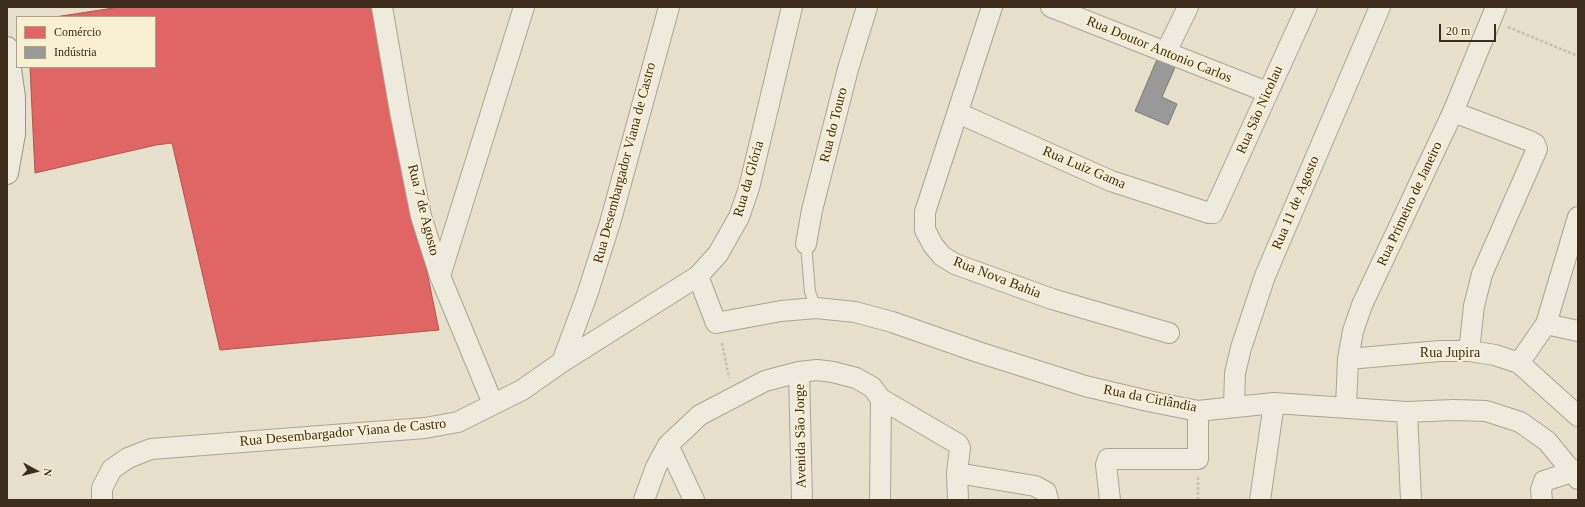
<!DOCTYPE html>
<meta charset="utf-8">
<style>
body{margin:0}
#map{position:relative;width:1585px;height:507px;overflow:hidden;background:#e7e0cb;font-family:"Times New Roman",serif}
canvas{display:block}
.frame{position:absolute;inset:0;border:8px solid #3c2d1c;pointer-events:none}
.legend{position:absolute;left:16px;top:16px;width:140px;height:52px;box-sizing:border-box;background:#f9efd1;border:1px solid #ada189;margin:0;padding:5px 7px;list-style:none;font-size:12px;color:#3c2d1c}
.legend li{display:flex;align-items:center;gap:8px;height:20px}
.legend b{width:20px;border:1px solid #ada189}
.north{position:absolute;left:16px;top:451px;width:40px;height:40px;-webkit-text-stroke:3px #f9efd1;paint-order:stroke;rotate:97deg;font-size:11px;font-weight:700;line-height:16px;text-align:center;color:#3c2d1c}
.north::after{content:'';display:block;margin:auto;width:14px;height:18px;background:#3c2d1c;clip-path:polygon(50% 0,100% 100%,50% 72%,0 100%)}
.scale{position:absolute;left:1439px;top:24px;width:57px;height:18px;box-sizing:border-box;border:2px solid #3c2d1c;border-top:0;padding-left:5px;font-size:12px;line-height:14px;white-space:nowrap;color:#3c2d1c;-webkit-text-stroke:3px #f9efd1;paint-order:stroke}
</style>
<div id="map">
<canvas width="1585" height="507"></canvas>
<div class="frame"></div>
<ul class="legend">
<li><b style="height:11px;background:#e06666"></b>Comércio</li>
<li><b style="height:11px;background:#999"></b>Indústria</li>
</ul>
<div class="north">N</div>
<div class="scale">20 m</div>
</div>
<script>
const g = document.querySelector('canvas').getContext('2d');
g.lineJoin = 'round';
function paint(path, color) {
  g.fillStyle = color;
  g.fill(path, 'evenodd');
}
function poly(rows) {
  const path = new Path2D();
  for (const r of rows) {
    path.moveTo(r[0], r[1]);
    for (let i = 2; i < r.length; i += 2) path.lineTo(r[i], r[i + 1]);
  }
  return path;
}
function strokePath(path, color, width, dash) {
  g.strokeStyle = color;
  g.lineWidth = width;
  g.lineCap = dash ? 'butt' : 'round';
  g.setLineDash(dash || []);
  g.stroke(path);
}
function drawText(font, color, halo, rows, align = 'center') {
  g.font = font + ' "Times New Roman",serif';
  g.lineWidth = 4;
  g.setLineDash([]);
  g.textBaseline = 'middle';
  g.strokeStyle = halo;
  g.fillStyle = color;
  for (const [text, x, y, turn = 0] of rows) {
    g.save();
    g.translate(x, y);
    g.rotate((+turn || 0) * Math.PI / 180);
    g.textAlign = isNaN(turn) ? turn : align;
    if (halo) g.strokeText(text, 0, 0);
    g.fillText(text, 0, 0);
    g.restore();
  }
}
const shops = poly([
 [120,7,372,7,439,330,220,350,172,143,156,145,35,173,30,67,155,67,155,17,55,17,120,7]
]);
paint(shops, '#e06666');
strokePath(shops, '#af5550', 1);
const industry = poly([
 [1158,57,1176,65,1162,97,1177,104,1168,125,1135,111,1158,57]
]);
paint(industry, '#999');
strokePath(industry, '#7d7974', 1);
const service = poly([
 [806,244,810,292,816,308]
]);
const minor = poly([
 [382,7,400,111,421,216,440,276,493,404],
 [992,7,925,212,925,230,933,245,942,256,955,264,1052,299,1169,333],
 [1051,7,1267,92],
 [1166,52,1188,7],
 [1453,112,1530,141,1535,144,1537,149,1482,274,1474,306,1469,351],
 [958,113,1111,181,1209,213,1213,213,1307,7],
 [806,244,812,210,848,69,867,7],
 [440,276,524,7],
 [698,276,716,323,781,311,816,308,855,312,892,322,978,352,1085,386,1148,401,1198,411,1274,403,1407,412,1453,410,1486,411,1520,422,1547,441,1578,479],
 [1546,324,1578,331],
 [1348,359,1440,351,1469,351,1495,355,1519,363,1578,416],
 [562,362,587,295,610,223,669,7],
 [1519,363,1546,324,1578,217],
 [799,372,802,500],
 [1234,406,1235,373,1241,348,1265,276,1380,7],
 [1346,407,1348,359,1353,331,1362,305,1453,112,1496,7],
 [1407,412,1411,500],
 [668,445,694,500],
 [957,473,958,500],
 [102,500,102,488,112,469,128,458,151,449,425,428,458,422,522,390,562,362,698,276,718,254,739,217,749,188,792,7],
 [644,500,656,467,668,445,700,415,765,381,799,372,817,370,833,372,856,378,872,387,881,399,958,444,960,448,957,473,1035,486,1046,492,1048,500],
 [880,500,881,399],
 [1110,500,1106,465,1108,459,1198,459,1198,411],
 [1260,500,1274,403],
 [1542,500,1541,490,1544,481,1578,470]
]);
const secondary = poly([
 [7,48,14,97,14,134,7,173]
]);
strokePath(service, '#aca595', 12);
strokePath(minor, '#aca595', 22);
strokePath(secondary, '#9b9485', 24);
strokePath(poly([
 [1508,27,1578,56],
 [722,343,729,378],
 [1198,500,1198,477]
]), '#c7c1b5', 2.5, [3, 2]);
strokePath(service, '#eeeade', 10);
strokePath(minor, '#eeeade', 20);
strokePath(secondary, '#eeeade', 22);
drawText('14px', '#3c2d1c', '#f9efd1', [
 ["Rua Doutor Antonio Carlos",1159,50,22],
 ["Rua São Nicolau",1260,110,-66],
 ["Rua do Touro",834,125,-76],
 ["Rua Desembargador Viana de Castro",625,163,-75],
 ["Rua Luiz Gama",1084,168,23],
 ["Rua da Glória",749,179,-74],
 ["Rua 11 de Agosto",1296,203,-67],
 ["Rua Primeiro de Janeiro",1410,204,-65],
 ["Rua 7 de Agosto",423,210,76],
 ["Rua Nova Bahia",997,278,21],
 ["Rua Jupira",1450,353],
 ["Rua da Cirlândia",1150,399,11],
 ["Rua Desembargador Viana de Castro",343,433,-5],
 ["Avenida São Jorge",801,436,-91]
]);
</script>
